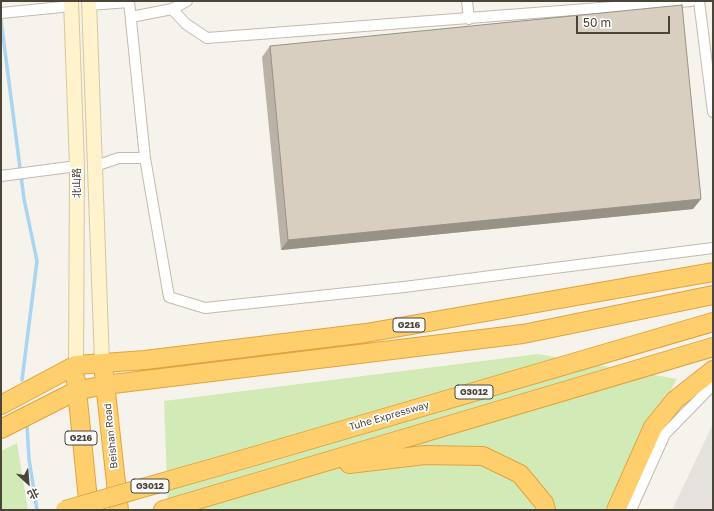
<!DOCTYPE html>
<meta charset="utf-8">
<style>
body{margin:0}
#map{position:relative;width:714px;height:511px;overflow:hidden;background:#f6f3ec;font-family:"Golos Text","Noto Sans SC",sans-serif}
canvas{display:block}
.frame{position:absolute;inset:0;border:2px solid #4b4439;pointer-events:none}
.north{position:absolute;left:8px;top:463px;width:40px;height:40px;-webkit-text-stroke:3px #fff;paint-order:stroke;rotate:154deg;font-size:11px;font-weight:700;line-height:16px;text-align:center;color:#4b4439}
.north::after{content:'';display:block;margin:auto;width:14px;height:18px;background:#4b4439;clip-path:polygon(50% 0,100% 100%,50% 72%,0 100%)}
.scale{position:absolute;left:576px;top:16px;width:94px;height:18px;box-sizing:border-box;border:2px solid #4b4439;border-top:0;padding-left:5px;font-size:12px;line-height:14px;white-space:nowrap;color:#4b4439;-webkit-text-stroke:3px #fff;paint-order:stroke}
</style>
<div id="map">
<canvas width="714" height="511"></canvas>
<div class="frame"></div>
<div class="north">北</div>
<div class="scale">50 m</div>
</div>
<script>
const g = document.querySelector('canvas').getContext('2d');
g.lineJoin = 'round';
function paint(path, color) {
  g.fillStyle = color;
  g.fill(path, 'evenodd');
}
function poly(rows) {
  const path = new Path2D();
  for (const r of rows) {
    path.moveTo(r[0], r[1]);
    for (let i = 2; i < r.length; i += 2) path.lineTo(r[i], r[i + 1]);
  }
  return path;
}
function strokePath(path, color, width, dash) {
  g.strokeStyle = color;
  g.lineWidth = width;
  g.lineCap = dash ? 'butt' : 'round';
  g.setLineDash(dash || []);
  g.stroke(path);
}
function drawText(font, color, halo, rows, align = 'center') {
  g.font = font + ' "Golos Text","Noto Sans SC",sans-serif';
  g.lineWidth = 3.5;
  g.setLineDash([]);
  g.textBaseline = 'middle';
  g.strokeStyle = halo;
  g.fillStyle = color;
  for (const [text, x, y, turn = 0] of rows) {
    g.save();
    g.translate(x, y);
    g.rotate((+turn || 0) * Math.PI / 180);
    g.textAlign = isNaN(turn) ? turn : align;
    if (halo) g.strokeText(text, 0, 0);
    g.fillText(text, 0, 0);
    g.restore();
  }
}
paint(poly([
 [713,424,713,510,672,510]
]), '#e6e2dd');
paint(poly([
 [538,354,677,379,605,510,168,510,164,401],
 [17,443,28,510,1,510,1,451]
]), '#d2eab5');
strokePath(poly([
 [1,20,24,199,37,261,22,380],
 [27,425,29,459,37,510]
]), '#a9d4f2', 3.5);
const street = poly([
 [129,1,145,158,169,297,205,308,404,287,713,248],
 [467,1,469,19],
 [699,1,713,112],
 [89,5,129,2],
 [172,9,187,1],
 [1,13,72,6],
 [131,17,172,9,186,24,207,38,691,1],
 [95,166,119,158,145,158],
 [1,176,77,166],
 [631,510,665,434,713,385]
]);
const secondary = poly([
 [71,1,77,166,76,365],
 [89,1,102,363]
]);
const highway = poly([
 [104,374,119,510],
 [76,380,89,510],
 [1,405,76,365,145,360,366,333,713,272],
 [1,429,76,391,105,385,523,334,713,295],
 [234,462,713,322],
 [349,464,425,455,483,456,520,474,544,503,546,510],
 [163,510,713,347],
 [616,510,653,427,675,400,713,370]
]);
strokePath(street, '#c2bbae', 12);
strokePath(secondary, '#d6c79b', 16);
strokePath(highway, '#e0a43c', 20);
strokePath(street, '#fff', 10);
strokePath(secondary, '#fff3cd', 14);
strokePath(highway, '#ffcf6e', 18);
const highwayBridge = poly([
 [65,510,234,462]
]);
strokePath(highwayBridge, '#e0a43c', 20, []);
strokePath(highwayBridge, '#ffcf6e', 18);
paint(poly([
 [270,46,701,199,693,209,281,250,262,57]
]), '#bab2a6');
paint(poly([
 [701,199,693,209,281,250,288,240]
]), '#979187');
const building = poly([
 [682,5,701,199,288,240,270,46,682,5]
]);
paint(building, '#d8cfc1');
strokePath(building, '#979187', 1);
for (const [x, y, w] of [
 [409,325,32],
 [474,392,38],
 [81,438,32],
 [150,486,38]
]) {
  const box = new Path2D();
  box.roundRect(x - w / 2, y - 7, w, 14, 3);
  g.fillStyle = '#fff';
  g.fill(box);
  strokePath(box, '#4b4439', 1);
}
drawText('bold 9px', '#4b4439', null, [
 ["G216",409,325],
 ["G3012",474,392],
 ["G216",81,438],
 ["G3012",150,486]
]);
drawText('10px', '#4b4439', '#fff', [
 ["北山路",77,183,-90],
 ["Tuhe Expressway",389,416,-16],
 ["Beishan Road",111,436,-96]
]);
</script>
